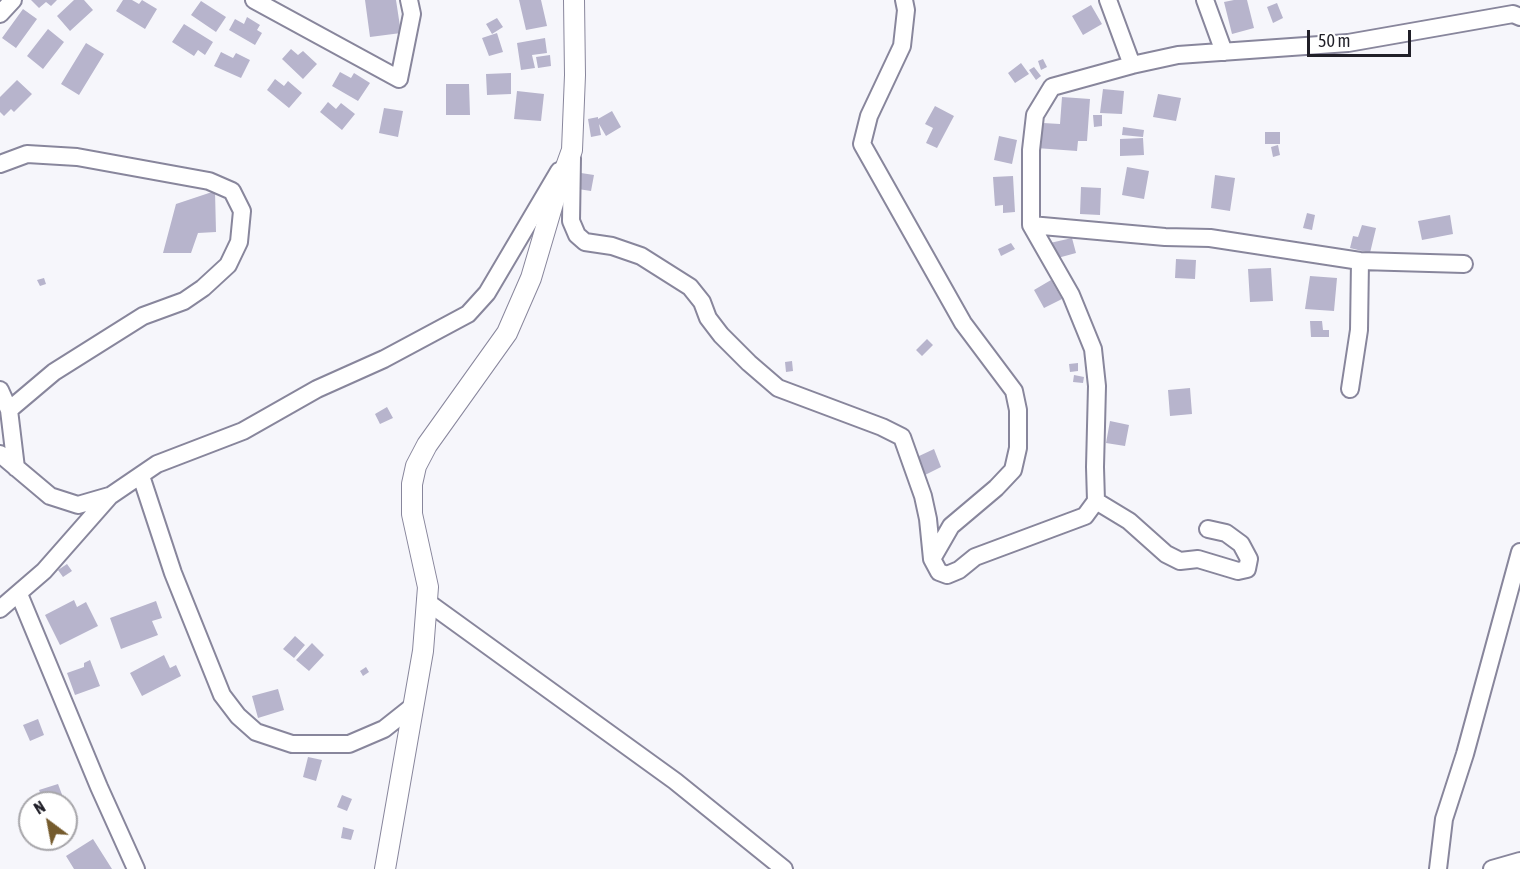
<!DOCTYPE html>
<style>
body{margin:0}
#map{position:relative;width:1520px;height:869px;overflow:hidden;background:#f6f6fb;font-family:"Asap Condensed",sans-serif}
canvas{display:block}
.north{position:absolute;left:18px;top:791px;width:60px;height:60px;box-sizing:border-box;background:#fff;border:2px solid #a6a5a9;border-radius:50%;rotate:328deg;font-size:16px;font-weight:700;line-height:24px;text-align:center;color:#201f28}
.north::after{content:'';display:block;margin:auto;width:21px;height:27px;background:#755b2d;clip-path:polygon(50% 0,100% 100%,50% 72%,0 100%)}
.scale{position:absolute;left:1307px;top:30px;width:104px;height:27px;box-sizing:border-box;border:3px solid #201f28;border-top:0;padding-left:8px;font-size:18px;line-height:21px;white-space:nowrap;color:#201f28;-webkit-text-stroke:4px #fff;paint-order:stroke}
</style>
<div id="map">
<canvas width="1520" height="869"></canvas>
<div class="north">N</div>
<div class="scale">50 m</div>
</div>
<script>
const g = document.querySelector('canvas').getContext('2d');
g.lineJoin = 'round';
function paint(path, color) {
  g.fillStyle = color;
  g.fill(path, 'evenodd');
}
function poly(rows) {
  const path = new Path2D();
  for (const r of rows) {
    path.moveTo(r[0], r[1]);
    for (let i = 2; i < r.length; i += 2) path.lineTo(r[i], r[i + 1]);
  }
  return path;
}
function strokePath(path, color, width, dash) {
  g.strokeStyle = color;
  g.lineWidth = width;
  g.lineCap = dash ? 'butt' : 'round';
  g.setLineDash(dash || []);
  g.stroke(path);
}
paint(poly([
 [31,0,57,0,51,6,46,2,39,8],
 [74,0,84,0,93,10,70,31,57,16],
 [123,0,132,0,139,4,142,0,157,9,145,29,116,11],
 [365,0,396,0,401,33,370,37],
 [519,0,541,0,547,26,526,30],
 [1234,0,1247,0,1254,28,1232,34,1224,2],
 [201,1,226,17,216,32,191,15],
 [1277,3,1283,18,1273,23,1267,7],
 [1091,5,1102,24,1083,35,1072,16],
 [23,9,37,19,16,48,2,38],
 [247,17,260,25,257,30,262,33,255,45,229,30,235,19,244,24],
 [497,18,503,27,492,34,486,24],
 [184,24,213,42,205,55,198,50,194,56,172,42],
 [48,29,64,42,43,69,27,56],
 [497,33,503,52,489,56,482,38],
 [545,38,547,53,532,55,535,68,521,70,517,43],
 [86,43,104,54,79,95,61,84],
 [291,49,298,55,303,51,317,64,303,79,282,59],
 [221,52,233,58,236,53,250,60,241,78,214,66],
 [550,55,551,66,538,68,536,57],
 [1043,59,1047,67,1041,70,1038,61],
 [1021,63,1029,74,1015,83,1008,73],
 [1034,67,1041,76,1036,80,1029,70],
 [340,72,351,78,354,73,370,83,358,101,332,86],
 [511,73,511,94,487,95,486,74],
 [275,79,284,86,288,81,302,93,289,108,267,90],
 [17,80,32,94,14,112,11,109,4,116,0,112,0,97],
 [446,84,469,84,470,115,446,115],
 [1103,89,1124,91,1122,114,1100,113],
 [517,91,544,94,541,121,514,119],
 [1158,94,1181,98,1176,121,1153,117],
 [1062,97,1090,99,1087,141,1078,141,1077,151,1036,148,1037,134,1042,134,1043,123,1060,124],
 [328,102,336,109,341,103,355,114,342,130,320,112],
 [935,106,954,116,937,148,926,143,933,128,925,124],
 [384,108,403,111,398,137,379,133],
 [612,111,621,127,606,136,599,124,601,135,591,137,588,119,598,117,598,119],
 [1093,115,1102,115,1102,126,1094,127],
 [1123,127,1144,130,1143,137,1122,135],
 [1265,132,1280,132,1280,144,1265,144],
 [999,136,1017,140,1012,164,994,160],
 [1143,138,1144,155,1120,156,1120,139],
 [1278,145,1280,155,1273,157,1271,147],
 [1127,167,1149,171,1144,199,1122,195],
 [581,173,594,175,591,191,578,189],
 [1215,175,1235,178,1230,211,1211,208],
 [1013,176,1015,212,1003,213,1003,205,995,206,993,177],
 [1081,187,1101,188,1100,215,1080,214],
 [215,191,216,232,198,233,191,253,163,253,176,204],
 [1307,213,1315,215,1312,230,1303,228],
 [1450,215,1453,234,1422,240,1418,221],
 [1362,225,1376,228,1370,253,1350,248,1353,236,1358,237],
 [1072,238,1076,253,1054,259,1050,243],
 [1011,243,1015,249,1001,256,998,249],
 [1176,259,1196,260,1195,279,1175,278],
 [1271,268,1273,301,1250,302,1248,269],
 [1310,276,1337,278,1334,311,1305,309],
 [44,278,46,284,40,286,37,280],
 [1051,280,1062,299,1044,308,1034,290],
 [1310,321,1322,321,1323,330,1329,330,1329,337,1311,337],
 [927,339,933,345,922,356,916,350],
 [792,361,793,371,786,372,785,362],
 [1078,363,1078,371,1070,372,1069,364],
 [1074,375,1084,377,1083,383,1073,382],
 [1190,388,1192,414,1170,416,1168,390],
 [387,407,393,418,380,424,375,414],
 [1110,421,1129,425,1125,446,1106,443],
 [934,449,941,467,925,475,917,457],
 [67,564,72,571,63,577,58,570],
 [74,600,77,607,86,602,98,626,60,645,45,615],
 [156,601,162,618,152,621,158,635,121,649,110,618],
 [295,636,305,645,294,658,283,649],
 [312,643,324,655,309,671,296,660],
 [164,655,170,668,176,665,181,676,142,696,130,673],
 [90,660,100,686,75,695,67,673,84,667,84,663],
 [366,667,369,672,363,676,360,671],
 [278,689,284,710,258,718,252,696],
 [38,719,44,735,30,741,23,725],
 [308,757,322,760,316,781,303,777],
 [58,784,64,800,57,803,44,803,39,790],
 [342,795,352,799,347,811,337,807],
 [343,827,354,830,351,840,341,838],
 [93,839,112,869,74,869,66,856]
]), '#b7b4cc');
const minor = poly([
 [254,0,399,79,412,14,409,0],
 [904,0,906,10,902,46,869,116,862,144,963,323,1014,391,1018,410,1018,448,1013,470,996,488,951,526,932,559],
 [1108,0,1132,65],
 [1205,0,1224,52],
 [0,14,13,0],
 [572,158,571,221,577,235,585,242,612,246,641,256,690,287,702,302,708,318,721,335,749,363,778,388,882,427,902,437,923,496,928,519,932,559,939,572,947,575,959,570,975,557,1085,516,1096,501,1095,467,1097,386,1093,349,1071,295,1031,225,1031,150,1035,115,1052,87,1132,65,1178,55,1348,43,1513,14,1520,17],
 [0,164,27,154,77,157,209,181,232,191,242,211,239,242,228,265,203,288,184,301,143,316,54,372,9,410],
 [1031,225,1165,237,1210,238,1360,261,1464,264],
 [1350,389,1359,330,1360,261],
 [0,390,9,410,16,468],
 [0,454,50,496,78,505,109,496],
 [141,476,173,573,222,695,238,716,256,732,292,744,349,744,384,729,413,706],
 [1096,501,1129,521,1166,554,1180,561,1198,559,1238,571,1247,569,1249,559,1241,544,1226,533,1208,529],
 [19,594,99,787,136,869],
 [426,601,675,781,784,869],
 [0,609,44,571,110,496,157,464,243,431,317,389,384,359,468,314,487,293,559,171],
 [1438,869,1444,819,1465,754,1520,552],
 [1492,869,1520,861]
]);
const tertiary = poly([
 [385,869,423,651,428,587,412,514,412,484,416,466,427,445,507,333,531,278,554,200,572,150,575,75,574,0]
]);
strokePath(minor, '#88869c', 20);
strokePath(tertiary, '#88869c', 22);
strokePath(minor, '#fff', 16);
strokePath(tertiary, '#fff', 20);
</script>
